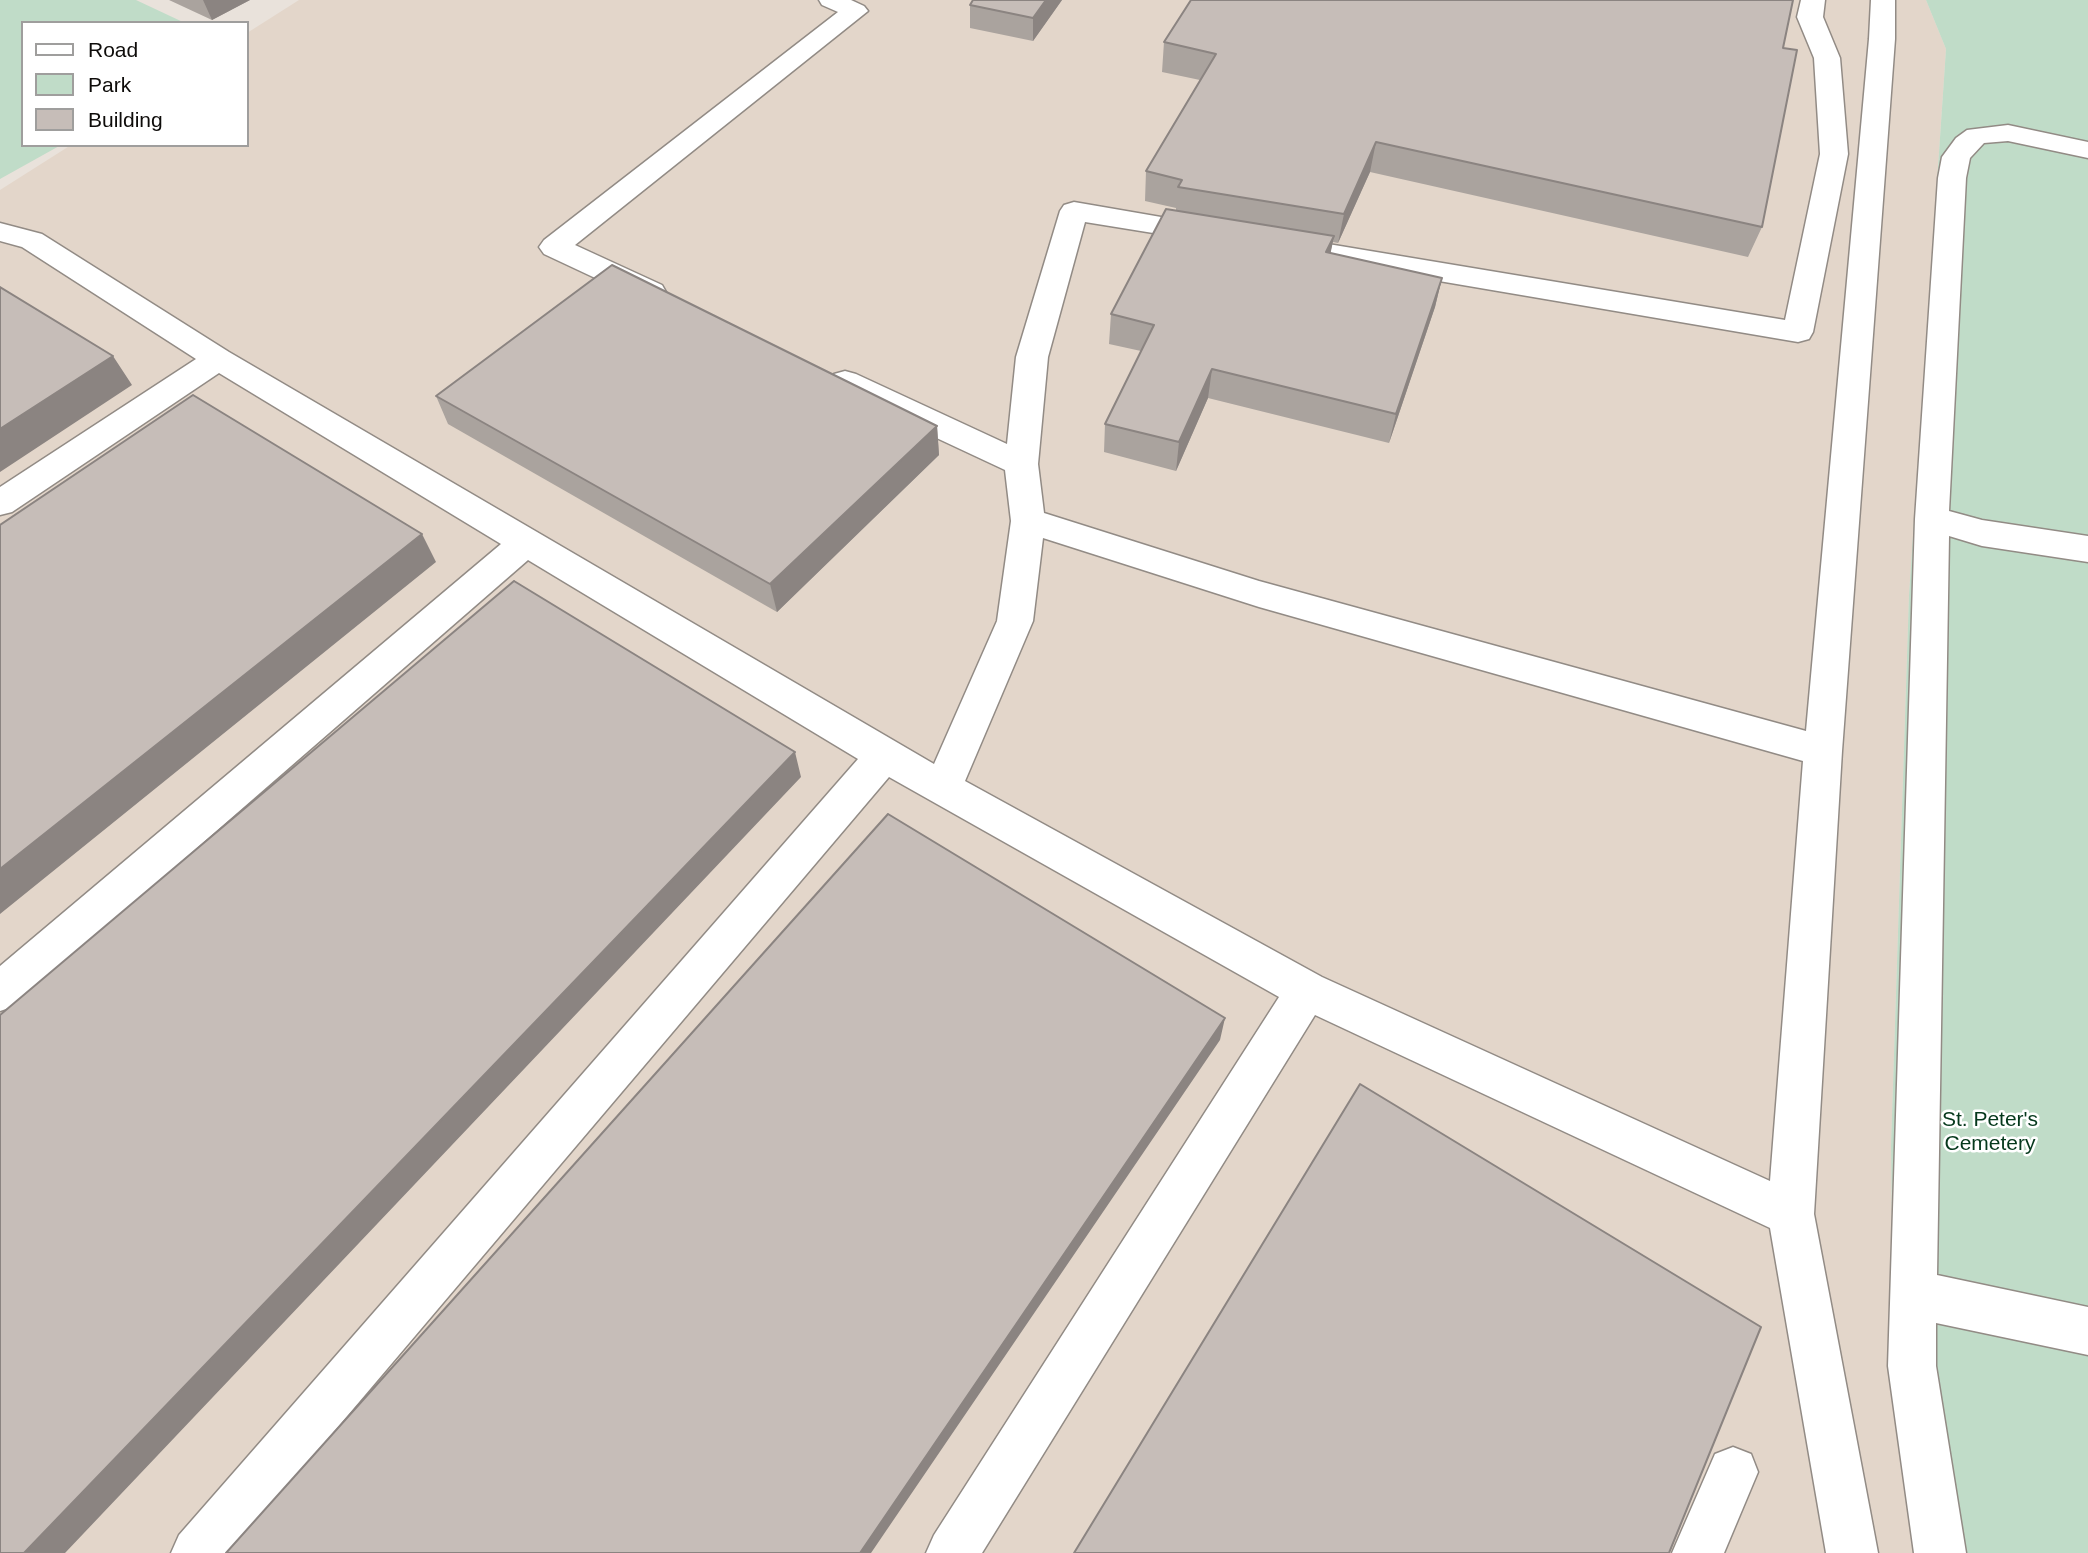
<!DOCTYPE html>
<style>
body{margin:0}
#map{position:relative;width:2088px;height:1553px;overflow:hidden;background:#e9e2db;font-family:Arial,sans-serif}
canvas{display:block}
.legend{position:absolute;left:21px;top:21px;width:228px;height:126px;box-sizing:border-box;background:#fff;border:2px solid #9f9e9d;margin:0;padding:9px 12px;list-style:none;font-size:21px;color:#0e0c0a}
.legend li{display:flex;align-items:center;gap:14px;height:35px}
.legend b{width:35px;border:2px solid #9f9e9d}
</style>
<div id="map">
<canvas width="2088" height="1553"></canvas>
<ul class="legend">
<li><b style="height:9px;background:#fff"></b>Road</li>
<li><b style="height:19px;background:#c0dcc8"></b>Park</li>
<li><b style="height:19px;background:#c6bdb8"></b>Building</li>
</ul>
</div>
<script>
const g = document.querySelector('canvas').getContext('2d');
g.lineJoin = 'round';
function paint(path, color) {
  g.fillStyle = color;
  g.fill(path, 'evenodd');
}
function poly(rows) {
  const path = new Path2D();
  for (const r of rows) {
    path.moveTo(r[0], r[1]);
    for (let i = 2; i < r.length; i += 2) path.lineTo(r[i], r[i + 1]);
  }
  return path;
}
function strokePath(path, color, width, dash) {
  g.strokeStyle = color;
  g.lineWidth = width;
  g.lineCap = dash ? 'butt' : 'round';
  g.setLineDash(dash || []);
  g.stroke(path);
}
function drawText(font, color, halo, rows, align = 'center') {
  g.font = font + ' Arial,sans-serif';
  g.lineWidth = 5;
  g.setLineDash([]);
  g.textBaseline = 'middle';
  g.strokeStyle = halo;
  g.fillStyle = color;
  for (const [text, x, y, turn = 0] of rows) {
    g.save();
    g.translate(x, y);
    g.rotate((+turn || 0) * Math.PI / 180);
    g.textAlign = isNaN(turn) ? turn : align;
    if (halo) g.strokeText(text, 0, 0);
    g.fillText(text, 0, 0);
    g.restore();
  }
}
paint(poly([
 [299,0,1926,0,1946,49,1909,595,1891,1146,1893,1297,1919,1553,0,1553,0,190,71,145,247,145,247,33]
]), '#e3d6ca');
paint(poly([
 [0,0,136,0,185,23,23,23,23,145,61,145,0,179],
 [1926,0,2088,0,2088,1553,1919,1553,1893,1297,1891,1146,1909,595,1946,49]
]), '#c0dcc8');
const minor = poly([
 [819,0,851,0,864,6,868,11,575,245,662,285,666,292,662,299,651,302,640,299,544,254,539,247,544,240,838,12,822,5,819,0],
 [1801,0,1825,0,1823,17,1840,58,1848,154,1813,332,1809,339,1798,342,1286,255,1276,252,1271,246,1276,240,1286,237,1785,320,1820,154,1814,58,1797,17,1801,0],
 [1871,0,1895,0,1895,39,1842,751,1814,1214,1878,1553,1826,1553,1770,1228,1315,1015,982,1553,926,1553,934,1535,1279,997,889,777,231,1553,171,1553,179,1535,858,759,528,560,15,1006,0,1011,0,966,501,544,219,373,12,512,0,515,0,487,196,359,22,247,0,241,0,223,42,234,229,352,934,764,997,621,1011,521,1005,470,834,390,829,382,834,374,845,371,856,374,1007,444,1016,357,1060,211,1064,205,1074,202,1219,227,1223,233,1219,239,1209,242,1085,222,1048,357,1038,464,1044,513,1259,581,1806,731,1869,39,1871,0],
 [1043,538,1259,607,1803,761,1770,1181,1322,977,965,781,1033,621,1043,538],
 [2008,125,2088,142,2088,158,2008,141,1984,143,1970,158,1966,178,1949,511,1982,520,2088,536,2088,562,1982,546,1949,536,1937,1275,2088,1307,2088,1355,1936,1323,1936,1366,1966,1553,1914,1553,1888,1366,1915,519,1938,178,1942,157,1956,138,1967,130,2008,125],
 [1733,1447,1751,1454,1758,1472,1724,1553,1672,1553,1715,1454,1733,1447]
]);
strokePath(minor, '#928b85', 3);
paint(minor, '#fff');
paint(poly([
 [169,0,250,0,212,20],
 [973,0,1062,0,1033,41,970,28,970,5],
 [1164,42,1783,48,1762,227,1748,257,1370,172,1338,243,1333,242,1330,253,1442,278,1435,307,1389,443,1208,398,1176,471,1104,452,1105,424,1141,351,1109,344,1111,314,1176,210,1176,208,1145,201,1146,171,1200,80,1162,72],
 [436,396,937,426,939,455,777,612,448,424]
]), '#aaa39e');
paint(poly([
 [203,0,250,0,212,20],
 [1046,0,1062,0,1033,41,1033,18],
 [1376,142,1370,172,1338,243,1344,214],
 [1334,236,1328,266,1326,252],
 [1442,278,1435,307,1389,443,1396,414],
 [113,356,132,385,0,472,0,429],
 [1212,369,1208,398,1176,471,1179,442],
 [937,426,939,455,777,612,770,584],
 [422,534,436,562,0,914,0,869],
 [795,752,801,777,65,1553,24,1553],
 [1225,1018,1220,1040,871,1553,860,1553]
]), '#8b8481');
const building = poly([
 [973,0,1046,0,1033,18,970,5,973,0],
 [1191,0,1793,0,1783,48,1797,50,1762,227,1376,142,1344,214,1178,187,1182,180,1146,171,1216,54,1164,42,1191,0],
 [1166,209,1334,236,1326,252,1442,278,1396,414,1212,369,1179,442,1105,424,1154,325,1111,314,1166,209],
 [612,265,937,426,770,584,436,396,612,265],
 [0,287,113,356,0,429,0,287],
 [193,395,422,534,0,869,0,525,193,395],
 [514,581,795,752,24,1553,0,1553,0,1015,514,581],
 [888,814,1225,1018,860,1553,226,1553,888,814],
 [1360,1084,1761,1327,1669,1553,1074,1553,1360,1084]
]);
paint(building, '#c6bdb8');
strokePath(building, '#8b8481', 2);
drawText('21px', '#05381c', '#fff', [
 ["St. Peter's",1990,1120],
 ["Cemetery",1990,1144]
]);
</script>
